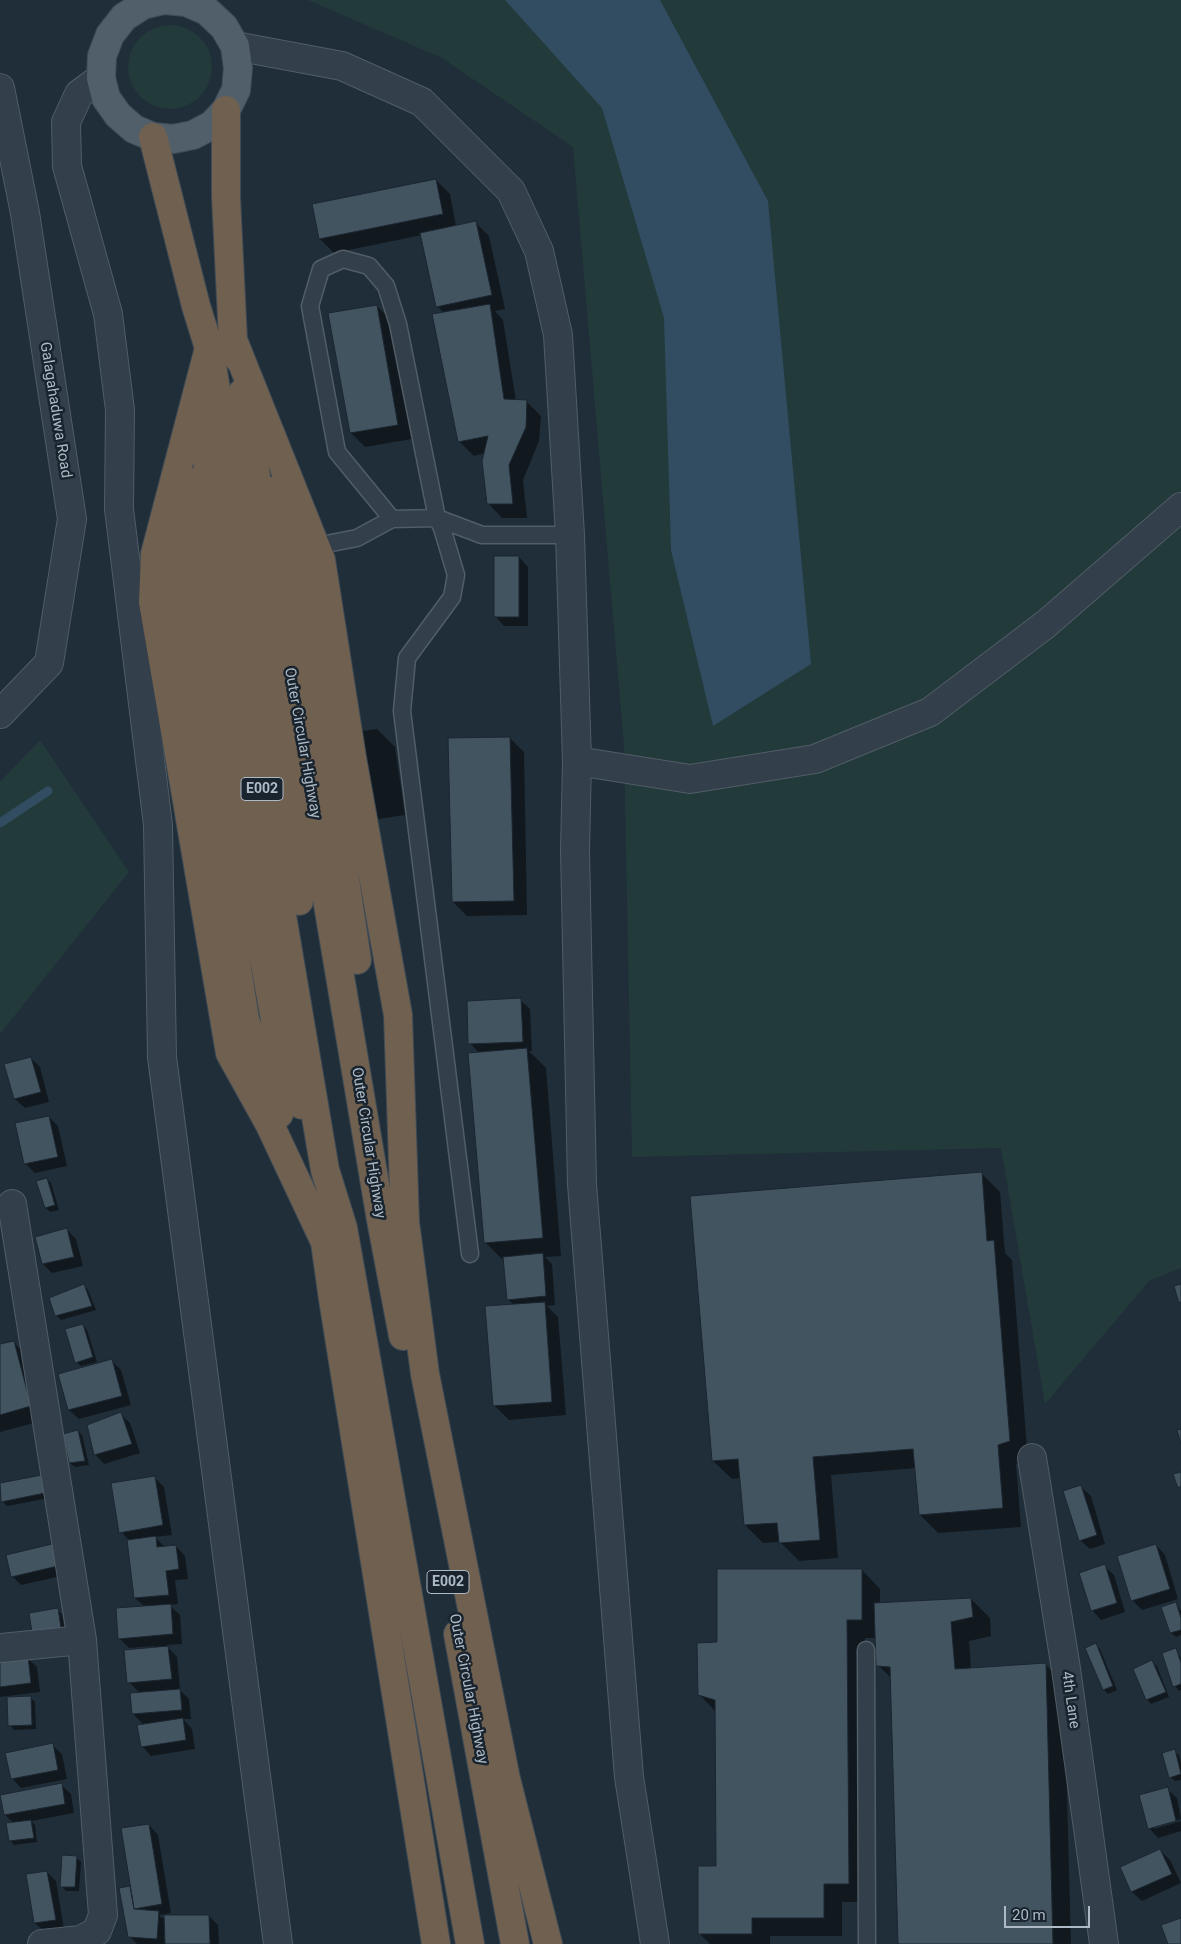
<!DOCTYPE html>
<style>
body{margin:0}
#map{position:relative;width:1181px;height:1944px;overflow:hidden;background:#202e39;font-family:Roboto,sans-serif}
canvas{display:block}
.scale{position:absolute;left:1004px;top:1906px;width:86px;height:22px;box-sizing:border-box;border:2px solid #aebac6;border-top:0;padding-left:6px;font-size:15px;line-height:18px;white-space:nowrap;color:#aebac6;-webkit-text-stroke:4px #19242e;paint-order:stroke}
</style>
<div id="map">
<canvas width="1181" height="1944"></canvas>
<div class="scale">20 m</div>
</div>
<script>
const g = document.querySelector('canvas').getContext('2d');
g.lineJoin = 'round';
function paint(path, color) {
  g.fillStyle = color;
  g.fill(path, 'evenodd');
}
function poly(rows) {
  const path = new Path2D();
  for (const r of rows) {
    if (r.length === 3) {
      path.moveTo(r[0] + r[2], r[1]);
      path.arc(r[0], r[1], r[2], 0, 2 * Math.PI);
      continue;
    }
    path.moveTo(r[0], r[1]);
    for (let i = 2; i < r.length; i += 2) path.lineTo(r[i], r[i + 1]);
  }
  return path;
}
function strokePath(path, color, width, dash) {
  g.strokeStyle = color;
  g.lineWidth = width;
  g.lineCap = dash ? 'butt' : 'round';
  g.setLineDash(dash || []);
  g.stroke(path);
}
function drawText(font, color, halo, rows, align = 'center') {
  g.font = font + ' Roboto,sans-serif';
  g.lineWidth = 5;
  g.setLineDash([]);
  g.textBaseline = 'middle';
  g.strokeStyle = halo;
  g.fillStyle = color;
  for (const [text, x, y, turn = 0] of rows) {
    g.save();
    g.translate(x, y);
    g.rotate((+turn || 0) * Math.PI / 180);
    g.textAlign = isNaN(turn) ? turn : align;
    if (halo) g.strokeText(text, 0, 0);
    g.fillText(text, 0, 0);
    g.restore();
  }
}
paint(poly([
 [308,0,1181,0,1181,1268,1149,1281,1045,1404,1001,1148,632,1157,624,746,573,147,442,58],
 [170,67,42],
 [40,740,129,872,0,1034,0,782]
]), '#223a3a');
paint(poly([
 [505,0,660,0,768,201,811,664,713,726,671,550,664,318,602,108]
]), '#324c62');
paint(poly([
 [436,180,450,194,456,226,475,222,489,236,505,309,495,311,503,320,516,401,527,402,541,416,539,441,523,480,527,518,502,518,488,503,485,453,474,456,459,441,444,313,437,306,422,235,334,253,320,239],
 [377,306,391,320,412,439,365,447,351,433],
 [519,557,528,567,528,626,504,626,495,616],
 [377,729,395,747,405,815,202,845,173,759],
 [510,738,524,752,527,915,467,916,453,902],
 [520,1000,530,1009,532,1051,529,1051,546,1068,561,1256,545,1257,552,1264,555,1305,547,1306,558,1317,566,1415,509,1420,495,1406,514,1305,508,1299,505,1262,485,1242,479,1053,470,1043],
 [31,1058,40,1067,49,1102,25,1108,15,1099,5,1065],
 [49,1117,58,1126,67,1166,35,1173,25,1163],
 [981,1173,1000,1192,1005,1253,1012,1260,1028,1460,1016,1464,1021,1527,938,1533,920,1515,916,1468,831,1475,838,1558,799,1561,780,1542,763,1543,745,1525,741,1478,732,1479,713,1461],
 [47,1179,51,1183,59,1210,50,1212,46,1208,38,1182],
 [67,1230,76,1239,83,1266,52,1273,43,1264],
 [84,1286,88,1290,96,1310,61,1320,57,1316,50,1299],
 [83,1325,87,1330,97,1362,81,1366,76,1362],
 [13,1342,28,1356,45,1420,0,1432,0,1346],
 [112,1361,121,1370,131,1405,79,1419,69,1410],
 [120,1414,130,1423,140,1453,104,1464,95,1454],
 [78,1431,82,1435,89,1465,75,1467,70,1463],
 [41,1476,49,1498,7,1506,2,1501,0,1484],
 [155,1478,164,1487,172,1535,155,1537,165,1547,176,1546,185,1556,188,1579,175,1580,178,1604,169,1605,180,1615,182,1644,166,1645,177,1657,180,1688,178,1688,189,1699,191,1719,183,1719,192,1729,195,1749,151,1756,142,1746,144,1725,133,1714,140,1693,129,1682,154,1648,154,1646,129,1648,120,1639,145,1607,135,1598,129,1540,121,1532],
 [1081,1487,1091,1496,1105,1544,1090,1549,1080,1540],
 [1156,1545,1165,1555,1178,1599,1142,1610,1132,1600],
 [52,1546,61,1555,66,1575,21,1585,12,1576],
 [1104,1566,1114,1575,1125,1612,1101,1620,1092,1610],
 [862,1570,880,1589,880,1604,971,1599,990,1618,991,1636,969,1641,971,1669,1046,1665,1064,1683,1071,1944,899,1944,892,1679,878,1665,877,1638,865,1638,867,1902,842,1902,842,1936,770,1936,770,1944,710,1944,700,1934,718,1867,716,1712,699,1694,718,1644],
 [1176,1604,1181,1611,1181,1635,1176,1637,1171,1633],
 [57,1610,62,1614,65,1632,37,1636],
 [1096,1645,1100,1649,1117,1690,1108,1694,1104,1690],
 [1175,1650,1181,1658,1181,1690,1179,1691,1175,1686],
 [27,1658,37,1667,40,1692,0,1697,0,1661],
 [1152,1662,1157,1666,1169,1697,1151,1704,1147,1699],
 [30,1697,35,1702,36,1729,14,1730,10,1725],
 [52,1745,62,1754,67,1779,21,1788,12,1778],
 [1174,1751,1179,1755,1181,1763,1181,1780,1175,1781,1170,1777],
 [61,1785,71,1794,74,1813,31,1821,35,1825,37,1842,14,1845,10,1840,14,1823,5,1815],
 [1167,1789,1177,1798,1181,1819,1154,1826,1154,1829,1181,1821,1181,1831,1158,1838,1149,1828],
 [149,1825,158,1835,171,1913,160,1915,160,1917,166,1919,209,1916,218,1925,219,1944,137,1944,129,1936,121,1889,131,1887],
 [1160,1850,1170,1860,1181,1883,1142,1901,1132,1892,1122,1868],
 [76,1857,81,1862,79,1891,66,1891,62,1886],
 [47,1872,56,1881,64,1929,45,1932,35,1923]
]), '#0007');
strokePath(poly([
 [0,823,48,791]
]), '#324c62', 9);
const building = poly([
 [436,179,443,214,319,239,312,204,436,179],
 [476,221,492,295,436,307,420,233,476,221],
 [490,304,504,399,527,400,526,427,509,465,513,504,487,504,482,461,488,436,458,442,432,314,490,304],
 [377,305,398,425,350,433,328,313,377,305],
 [494,556,519,556,519,617,494,617,494,556],
 [510,737,514,901,452,902,448,738,510,737],
 [521,998,523,1042,468,1044,467,1001,521,998],
 [527,1048,543,1238,484,1243,468,1053,527,1048],
 [31,1057,41,1092,14,1099,4,1064,31,1057],
 [49,1116,58,1157,24,1164,15,1123,49,1116],
 [982,1172,987,1241,994,1240,1010,1441,998,1445,1003,1508,919,1515,913,1449,813,1457,820,1540,779,1543,777,1523,744,1525,738,1459,712,1461,690,1196,982,1172],
 [47,1178,55,1205,45,1208,36,1181,47,1178],
 [67,1228,74,1257,42,1264,35,1237,67,1228],
 [543,1253,546,1296,507,1300,503,1257,543,1253],
 [84,1284,92,1306,55,1316,49,1298,84,1284],
 [1181,1284,1181,1302,1179,1303,1174,1286,1181,1284],
 [545,1302,552,1402,493,1406,485,1306,545,1302],
 [83,1324,93,1357,75,1363,65,1329,83,1324],
 [14,1341,31,1406,0,1415,0,1344,14,1341],
 [112,1359,122,1396,68,1410,58,1374,112,1359],
 [121,1412,132,1444,94,1455,87,1425,121,1412],
 [1181,1429,1181,1444,1177,1430,1181,1429],
 [78,1430,85,1461,69,1463,63,1434,78,1430],
 [1181,1472,1181,1486,1178,1488,1173,1474,1181,1472],
 [42,1475,45,1493,1,1502,0,1483,42,1475],
 [155,1476,163,1525,119,1533,111,1483,155,1476],
 [1081,1485,1097,1535,1079,1541,1063,1491,1081,1485],
 [156,1536,157,1547,176,1545,179,1569,166,1571,169,1595,134,1598,127,1540,156,1536],
 [52,1544,58,1566,11,1577,6,1555,52,1544],
 [1156,1544,1170,1589,1131,1601,1117,1556,1156,1544],
 [1105,1564,1117,1603,1091,1611,1079,1573,1105,1564],
 [717,1569,862,1569,862,1620,847,1620,849,1884,824,1884,824,1918,752,1918,752,1934,698,1934,698,1866,716,1866,715,1700,698,1695,697,1643,717,1642,717,1569],
 [971,1598,973,1617,951,1622,955,1669,1046,1663,1053,1944,898,1944,890,1667,876,1666,874,1603,971,1598],
 [1176,1602,1181,1618,1181,1630,1170,1633,1161,1607,1176,1602],
 [171,1604,173,1634,118,1639,116,1608,171,1604],
 [58,1608,61,1628,32,1632,29,1613,58,1608],
 [1096,1643,1113,1686,1103,1690,1085,1648,1096,1643],
 [168,1646,172,1679,127,1683,124,1650,168,1646],
 [1176,1648,1181,1663,1181,1684,1173,1687,1162,1653,1176,1648],
 [28,1656,31,1683,0,1687,0,1660,28,1656],
 [1152,1660,1166,1692,1146,1700,1133,1669,1152,1660],
 [180,1689,182,1710,132,1714,130,1693,180,1689],
 [31,1696,32,1725,8,1726,7,1697,31,1696],
 [183,1718,186,1740,141,1747,137,1725,183,1718],
 [53,1743,58,1770,11,1779,5,1753,53,1743],
 [1175,1749,1181,1774,1169,1778,1162,1753,1175,1749],
 [62,1783,65,1804,4,1815,0,1795,62,1783],
 [1168,1787,1176,1821,1148,1829,1139,1795,1168,1787],
 [31,1820,34,1838,9,1841,6,1823,31,1820],
 [149,1824,162,1904,134,1909,121,1828,149,1824],
 [1160,1849,1172,1874,1131,1892,1120,1867,1160,1849],
 [62,1855,77,1856,75,1887,60,1887,62,1855],
 [47,1871,56,1920,34,1923,26,1874,47,1871],
 [130,1886,134,1909,159,1911,157,1939,128,1937,119,1888,130,1886],
 [164,1915,209,1915,210,1944,165,1944,164,1915],
 [1181,1918,1181,1944,1168,1944,1161,1925,1181,1918]
]);
paint(building, '#435461');
strokePath(building, '#1b2630', 1);
const service = poly([
 [392,519,337,452,310,306,321,269,343,259,369,266,386,286,398,324,437,518,442,528,456,575,452,597,407,658,402,711,470,1254],
 [316,546,357,538,392,519,437,518,482,535,570,535],
 [866,1650,867,1944]
]);
const minor = poly([
 [0,88,25,213,72,519,49,663,0,714],
 [577,761,690,779,815,759,930,712,1046,624,1181,507],
 [12,1204,82,1640,103,1915,97,1931,81,1940,42,1944],
 [1032,1458,1066,1669,1104,1944],
 [0,1648,82,1640]
]);
const tertiary = poly([
 [235,46,342,66,422,102,511,191,539,251,558,335,570,535,577,761,575,850,582,1184,629,1777,655,1944],
 [101,78,79,94,66,122,67,166,108,314,120,410,119,509,158,825,162,1057,278,1944]
]);
const primary = poly([
 [164,0,143,5,124,17,110,35,102,56,101,78,106,98,118,115,134,129,153,137,173,139,193,135,212,125,226,110,236,90,238,68,235,46,224,27,207,11,186,2,165,0]
]);
const motorway = poly([
 [226,110,226,197,233,340,238,358],
 [153,137,196,306,209,348,281,770,299,901],
 [233,340,321,560,352,758,398,1015,405,1222,425,1374,506,1779,548,1944],
 [209,348,155,554,153,602,230,1053,270,1125,325,1242,333,1299,436,1944],
 [242,393,381,1220,403,1336],
 [204,407,202,427,224,572,325,1170,343,1228,470,1944],
 [194,482,177,578,245,1020,279,1114],
 [277,490,298,563,357,960],
 [197,524,200,572,232,779,279,1042,302,1105],
 [458,1634,515,1944]
]);
strokePath(service, '#515d67', 19);
strokePath(minor, '#515d67', 30);
strokePath(tertiary, '#515d67', 30);
strokePath(primary, '#404b56', 30);
strokePath(motorway, '#3e4a54', 30);
strokePath(service, '#333f4a', 16);
strokePath(minor, '#333f4a', 28);
strokePath(tertiary, '#333f4a', 28);
strokePath(primary, '#515f6a', 28);
strokePath(motorway, '#706050', 28);
for (const [x, y, w] of [
 [262,789,42],
 [448,1582,42]
]) {
  const box = new Path2D();
  box.roundRect(x - w / 2, y - 11.5, w, 23, 4);
  g.fillStyle = '#19242e';
  g.fill(box);
  strokePath(box, '#aebac6', 1);
}
drawText('bold 14px', '#aebac6', null, [
 ["E002",262,789],
 ["E002",448,1582]
]);
drawText('15px', '#aebac6', '#19242e', [
 ["Galagahaduwa Road",55,410,81],
 ["Outer Circular Highway",302,743,80],
 ["Outer Circular Highway",368,1143,81],
 ["Outer Circular Highway",468,1689,79],
 ["4th Lane",1070,1700,82]
]);
</script>
